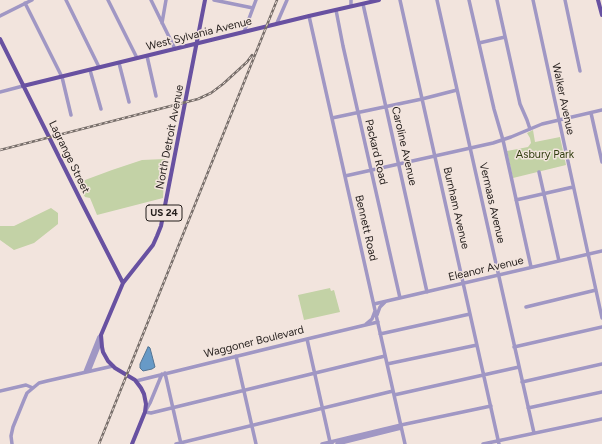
<!DOCTYPE html>
<style>
body{margin:0}
canvas{display:block;background:#f2e4dd}
</style>
<canvas width="602" height="444"></canvas>
<script>
const g = document.querySelector('canvas').getContext('2d');
g.lineJoin = 'round';
function paint(path, color) {
  g.fillStyle = color;
  g.fill(path, 'evenodd');
}
function poly(rows) {
  const path = new Path2D();
  for (const r of rows) {
    path.moveTo(r[0], r[1]);
    for (let i = 2; i < r.length; i += 2) path.lineTo(r[i], r[i + 1]);
  }
  return path;
}
function strokePath(path, color, width, dash) {
  g.strokeStyle = color;
  g.lineWidth = width;
  g.lineCap = dash ? 'butt' : 'round';
  g.setLineDash(dash || []);
  g.stroke(path);
}
function drawText(font, color, halo, rows, align = 'center') {
  g.font = font + ' Figtree,sans-serif';
  g.lineWidth = 3;
  g.setLineDash([]);
  g.textBaseline = 'middle';
  g.strokeStyle = halo;
  g.fillStyle = color;
  for (const [text, x, y, turn = 0] of rows) {
    g.save();
    g.translate(x, y);
    g.rotate((+turn || 0) * Math.PI / 180);
    g.textAlign = isNaN(turn) ? turn : align;
    if (halo) g.strokeText(text, 0, 0);
    g.fillText(text, 0, 0);
    g.restore();
  }
}
paint(poly([
 [533,130,535,142,560,137,566,165,513,178,507,151,528,147,531,143,530,138,527,133],
 [165,159,163,198,97,215,90,198,85,197,77,183,112,170,142,160],
 [51,208,58,213,58,224,34,243,14,250,0,240,0,226,14,226],
 [330,288,331,291,334,290,340,312,304,320,298,295]
]), '#c3d2a6');
const water = poly([
 [148,347,149,347,150,348,155,367,152,369,143,371,140,368,140,364,148,347]
]);
paint(water, '#679ac7');
strokePath(water, '#537493', 1);
strokePath(poly([
 [66,0,99,67],
 [108,0,137,58],
 [151,0,175,49],
 [214,0,253,8],
 [400,0,499,444],
 [437,0,534,433],
 [469,0,494,109,503,140,531,267],
 [497,0,520,104,527,120,530,129],
 [533,0,602,318],
 [565,0,580,71],
 [25,3,62,77,71,115],
 [363,4,427,292],
 [351,6,351,0],
 [336,10,343,46,400,298],
 [0,16,32,0],
 [309,16,405,444],
 [162,23,166,0],
 [277,23,287,0],
 [244,32,256,0],
 [479,43,505,37],
 [147,56,156,96],
 [119,63,129,102],
 [90,70,101,109],
 [0,92,23,86],
 [591,113,602,162],
 [332,118,422,99,457,90],
 [539,172,559,261],
 [345,176,493,143,511,137,542,124,602,110],
 [516,200,573,187],
 [374,304,602,251],
 [526,307,596,290],
 [377,315,380,307,385,302],
 [366,324,372,319,375,311],
 [380,334,470,314],
 [307,339,330,442,332,443,332,444],
 [514,347,602,327],
 [236,356,256,444],
 [387,364,477,345],
 [89,371,101,341],
 [85,372,99,337,101,335],
 [165,373,181,444],
 [162,374,150,403,145,412,151,413,385,356],
 [136,381,307,339,378,322],
 [522,382,602,364],
 [0,391,26,385,33,388],
 [394,395,519,367],
 [528,408,602,392],
 [401,425,491,406],
 [12,444,11,436,13,427,24,400,27,393,39,383,47,381,113,366],
 [176,444,393,391],
 [322,444,401,425],
 [337,444,401,428],
 [483,444,602,419]
]), '#a097c4', 3.5);
strokePath(poly([
 [598,0,602,15],
 [0,39,82,203,123,283],
 [23,86,309,16,379,0],
 [132,444,145,412,146,404,144,394,141,388,135,380,115,368,108,361,103,352,102,347,101,335,123,283,153,245,157,236,161,226,205,0]
]), '#6851a1', 4);
const rail = poly([
 [0,150,198,99,211,93,223,84,247,62,252,55],
 [99,444,277,0]
]);
strokePath(rail, '#766d69', 2.5);
strokePath(rail, '#f2e4dd', 1, [3]);
for (const [x, y, w] of [
 [164,213,36]
]) {
  const box = new Path2D();
  box.roundRect(x - w / 2, y - 8, w, 16, 3);
  g.fillStyle = '#f2e4dd';
  g.fill(box);
  strokePath(box, '#231d1b', 1);
}
drawText('bold 10px', '#231d1b', null, [
 ["US 24",164,213]
]);
drawText('11px', '#231d1b', '#f2e4dd', [
 ["West Sylvania Avenue",199,34,-14],
 ["Walker Avenue",563,99,78],
 ["North Detroit Avenue",170,137,-79],
 ["Caroline Avenue",404,146,77],
 ["Packard Road",376,152,77],
 ["Lagrange Street",69,157,64],
 ["Vermaas Avenue",492,203,77],
 ["Burnham Avenue",456,208,77],
 ["Bennett Road",366,228,77],
 ["Eleanor Avenue",486,269,-13],
 ["Waggoner Boulevard",254,342,-14]
]);
drawText('11px', '#333f11', '#f2e4dd', [
 ["Asbury Park",545,155]
]);
</script>
